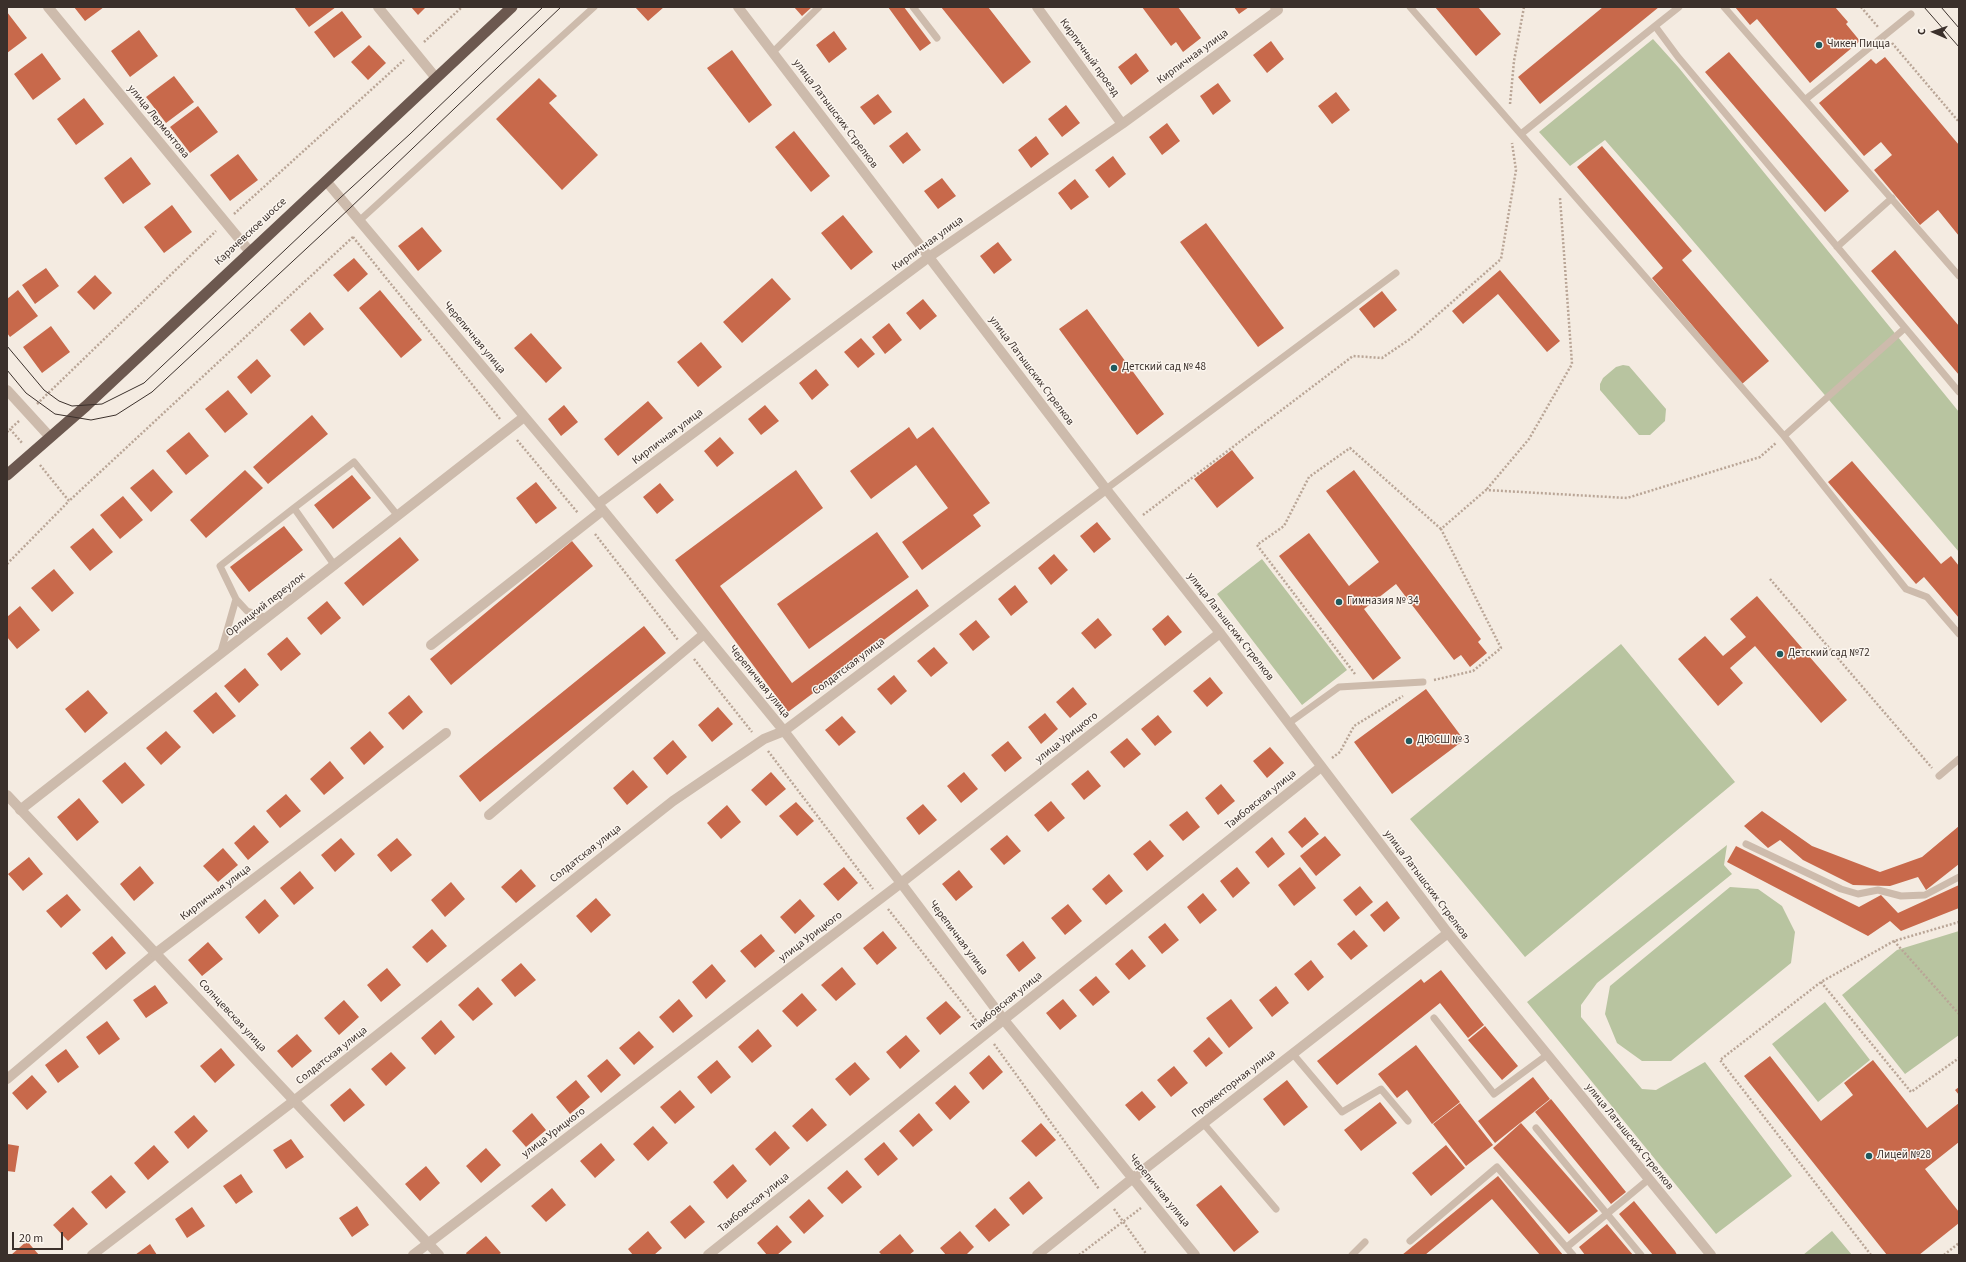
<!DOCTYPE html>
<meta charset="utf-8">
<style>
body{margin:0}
#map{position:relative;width:1966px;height:1262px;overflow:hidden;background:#f4ebe1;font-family:"Source Sans 3",sans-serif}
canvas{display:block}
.frame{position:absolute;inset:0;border:8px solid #3b302b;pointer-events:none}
.north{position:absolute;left:1914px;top:12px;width:40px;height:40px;-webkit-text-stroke:3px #fbf5ee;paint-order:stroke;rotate:272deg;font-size:11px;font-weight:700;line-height:16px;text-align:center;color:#3b302b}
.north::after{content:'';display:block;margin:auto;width:14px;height:18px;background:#3b302b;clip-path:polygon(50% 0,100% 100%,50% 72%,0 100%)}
.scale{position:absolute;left:12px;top:1232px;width:51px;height:18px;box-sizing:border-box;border:2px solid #3b302b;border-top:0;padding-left:5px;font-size:12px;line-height:14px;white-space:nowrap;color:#3b302b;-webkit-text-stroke:3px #fbf5ee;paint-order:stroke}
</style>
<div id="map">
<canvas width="1966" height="1262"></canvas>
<div class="frame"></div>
<div class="north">С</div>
<div class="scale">20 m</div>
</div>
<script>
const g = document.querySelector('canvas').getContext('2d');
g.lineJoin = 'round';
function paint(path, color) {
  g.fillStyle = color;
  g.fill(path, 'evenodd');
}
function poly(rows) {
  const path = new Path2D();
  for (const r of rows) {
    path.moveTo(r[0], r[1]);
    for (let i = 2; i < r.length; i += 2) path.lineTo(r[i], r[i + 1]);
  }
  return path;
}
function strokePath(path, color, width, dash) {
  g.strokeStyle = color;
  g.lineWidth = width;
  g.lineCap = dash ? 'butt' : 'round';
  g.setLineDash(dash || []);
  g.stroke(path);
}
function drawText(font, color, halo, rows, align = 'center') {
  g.font = font + ' "Source Sans 3",sans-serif';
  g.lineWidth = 3;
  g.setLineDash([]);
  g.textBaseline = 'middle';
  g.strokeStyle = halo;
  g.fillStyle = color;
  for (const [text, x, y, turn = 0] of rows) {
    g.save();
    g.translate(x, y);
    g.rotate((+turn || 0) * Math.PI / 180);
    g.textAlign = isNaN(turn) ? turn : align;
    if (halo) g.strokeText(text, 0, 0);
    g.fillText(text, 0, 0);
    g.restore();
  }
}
paint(poly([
 [1653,39,1679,68,1959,412,1959,552,1676,221,1605,140,1570,166,1539,132],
 [1623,365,1629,366,1666,409,1665,421,1650,435,1639,435,1600,390,1600,384,1603,378,1616,367],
 [1262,559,1347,670,1302,705,1217,594],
 [1621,644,1735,782,1525,957,1410,819],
 [1727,845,1724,865,1732,874,1597,983,1581,1005,1581,1017,1642,1089,1656,1090,1705,1062,1792,1176,1716,1234,1527,1002],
 [1730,887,1758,889,1782,906,1795,932,1791,963,1671,1061,1642,1061,1617,1043,1605,1014,1610,986],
 [1959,931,1959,1035,1905,1074,1842,995,1897,950],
 [1825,1002,1870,1060,1818,1102,1772,1044],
 [1832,1231,1852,1255,1803,1255]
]), '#b8c4a0');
paint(poly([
 [74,7,104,7,85,21],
 [294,7,336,7,309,27],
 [411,7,426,7,418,15],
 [635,7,664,7,648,21],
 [794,7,812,7,802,16],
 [888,7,904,7,931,43,920,51],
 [941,7,988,7,1031,62,1003,84],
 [1142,7,1178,7,1201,38,1183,52,1176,42,1171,46],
 [1234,7,1249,7,1239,14],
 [1435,7,1478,7,1501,34,1476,56],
 [1603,7,1659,7,1540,104,1518,77],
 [1735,7,1835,7,1848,22,1846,24,1860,41,1810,83,1757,19,1750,25],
 [342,11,362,37,334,58,314,32],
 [7,12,27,38,7,53],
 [139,30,158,56,130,77,111,51],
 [834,31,847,49,829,63,816,45],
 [1271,41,1284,59,1267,73,1253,55],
 [369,45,386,63,368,80,351,62],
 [732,50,772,105,749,123,707,68],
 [1729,52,1849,191,1825,212,1705,72],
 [42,53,61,79,33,100,14,74],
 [1136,53,1149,71,1131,85,1118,67],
 [1885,57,1959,145,1959,236,1938,210,1920,225,1874,170,1892,155,1881,142,1864,156,1819,103,1871,59,1876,64],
 [174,76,194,102,166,123,146,97],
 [539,78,557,96,549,103,598,155,562,190,496,119],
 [1218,83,1231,101,1213,115,1200,96],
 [1336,92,1350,110,1332,124,1318,106],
 [878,94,892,112,874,125,860,107],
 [84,98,104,124,76,145,57,119],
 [1066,105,1080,123,1062,137,1048,119],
 [198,106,218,132,190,153,170,127],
 [1167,123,1180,141,1162,155,1149,137],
 [794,131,830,176,811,192,775,147],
 [907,132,921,150,903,164,889,146],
 [1036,136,1049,154,1031,168,1018,150],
 [1602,146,1692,251,1682,260,1769,361,1742,384,1652,278,1663,268,1577,167],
 [238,154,258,180,230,201,210,175],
 [1113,156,1126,174,1109,188,1095,170],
 [131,157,151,184,123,204,104,178],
 [942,178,956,196,938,209,924,191],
 [1075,179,1089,197,1071,210,1058,193],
 [172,205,192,232,164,253,144,227],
 [843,215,873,252,851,270,821,233],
 [1206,223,1284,328,1258,347,1180,242],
 [422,227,442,251,418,271,398,246],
 [998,242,1012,260,994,274,980,256],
 [1895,250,1959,326,1959,375,1871,271],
 [354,258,368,274,348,292,333,275],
 [46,268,59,286,35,304,22,285],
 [1500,270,1560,341,1547,352,1498,294,1463,324,1452,311],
 [95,275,112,293,94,310,77,292],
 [772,278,791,299,742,343,723,322],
 [18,290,38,316,10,337,7,333,7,299],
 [380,290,422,340,401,358,359,308],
 [1382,291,1397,310,1374,328,1359,309],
 [923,299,937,316,920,330,906,313],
 [1087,309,1164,414,1137,435,1059,329],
 [310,312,324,329,304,346,290,330],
 [889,323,902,340,885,354,872,337],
 [51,326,70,352,42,373,23,347],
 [531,333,562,368,546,383,514,348],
 [861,338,875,354,858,368,844,352],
 [701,342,722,367,698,387,677,362],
 [257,359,271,376,251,394,237,377],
 [816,369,829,385,812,400,799,383],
 [228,390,248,414,225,433,205,409],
 [648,401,663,418,618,456,604,439],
 [564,405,578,422,561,436,548,419],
 [765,405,779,421,761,435,748,419],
 [312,415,328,434,268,484,253,467],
 [909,427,917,439,933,427,990,503,973,515,981,526,922,570,902,542,948,508,916,465,871,499,850,471],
 [189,432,209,456,186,475,166,451],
 [720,437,734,453,717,467,704,451],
 [1232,450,1254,478,1217,508,1194,479],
 [1852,461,1941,564,1951,556,1959,566,1959,618,1924,577,1916,584,1828,482],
 [153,469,173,492,151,512,130,488],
 [245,470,263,488,206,538,190,520],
 [796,470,823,508,720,586,792,683,917,589,929,606,788,712,675,560],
 [1354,470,1481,639,1478,642,1487,653,1470,667,1461,655,1454,660,1396,584,1364,609,1401,658,1373,680,1279,556,1309,533,1349,586,1379,562,1326,491],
 [352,475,371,498,333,529,314,505],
 [536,482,557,508,536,524,516,498],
 [660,483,674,500,657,514,643,497],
 [123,496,143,520,120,539,100,515],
 [1097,522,1111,539,1094,553,1080,536],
 [284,526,303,550,249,592,230,567],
 [93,528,113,552,90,571,70,547],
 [877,532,909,577,809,649,777,604],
 [400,537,419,560,363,606,344,583],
 [572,541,593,566,451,685,430,659],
 [1054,554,1068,570,1051,585,1038,568],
 [54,569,74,593,52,612,31,588],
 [1015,585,1028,602,1011,616,998,599],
 [1757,596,1847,700,1821,723,1755,646,1730,668,1743,683,1718,706,1678,659,1705,636,1723,656,1746,637,1730,619],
 [327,601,341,618,321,635,307,618],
 [20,606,40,630,17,649,7,637,7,617],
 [1168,615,1182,632,1165,646,1152,629],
 [1098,618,1112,635,1095,649,1081,633],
 [976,620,990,637,973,651,959,634],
 [644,626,666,653,480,802,459,776],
 [287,637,301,654,281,671,267,654],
 [934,647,948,663,931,677,917,661],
 [245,668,259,685,239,703,224,686],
 [894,675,907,691,891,705,877,689],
 [1210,677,1223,693,1207,707,1193,691],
 [1073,687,1087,704,1070,718,1056,702],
 [1426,689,1464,740,1392,794,1354,742],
 [88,690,108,713,85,733,65,709],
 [216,692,236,716,213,734,193,711],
 [409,695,423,712,403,730,388,713],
 [718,707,733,724,712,742,698,725],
 [1045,713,1058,729,1041,744,1028,727],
 [1158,715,1172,732,1155,746,1141,729],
 [842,716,856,732,839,746,825,730],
 [166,731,181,747,161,765,146,748],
 [370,731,384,747,364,765,350,748],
 [1127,738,1141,754,1124,768,1110,752],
 [673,740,687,757,667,775,653,758],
 [1008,741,1022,758,1005,772,991,755],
 [1270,747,1284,763,1267,778,1253,761],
 [330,761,344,778,324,795,310,779],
 [125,762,145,785,122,804,102,781],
 [633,770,648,787,627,805,613,788],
 [1088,770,1101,786,1084,800,1071,784],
 [771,772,786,789,766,806,751,790],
 [964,772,978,789,961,803,947,786],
 [1221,784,1235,801,1218,815,1205,798],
 [286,794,301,811,280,828,266,811],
 [79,798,99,822,77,841,57,817],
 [1051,801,1065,818,1048,832,1034,815],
 [796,802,814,821,797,836,779,816],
 [923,804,937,820,919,835,906,818],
 [727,805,741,822,721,839,707,823],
 [1187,811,1200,827,1183,841,1169,825],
 [1762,811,1812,846,1880,872,1922,857,1959,826,1959,864,1926,890,1918,877,1890,886,1853,885,1803,860,1780,840,1768,848,1744,826],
 [1305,817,1319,834,1302,848,1288,832],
 [254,825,269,842,248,860,234,843],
 [1007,835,1021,851,1004,865,990,849],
 [1325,836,1341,855,1316,876,1300,856],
 [1272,837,1285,854,1268,868,1255,852],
 [341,838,355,854,335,872,321,855],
 [397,838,412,855,391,872,377,855],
 [1150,840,1164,856,1147,871,1133,854],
 [1736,846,1859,907,1881,895,1898,913,1959,885,1959,908,1901,931,1890,921,1868,936,1727,862],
 [223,848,238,865,218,882,203,866],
 [29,857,43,874,23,891,8,874],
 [140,866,154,883,134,901,120,884],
 [844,867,858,883,838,901,823,884],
 [1237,867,1250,883,1233,898,1220,881],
 [1300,867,1316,888,1294,906,1278,885],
 [521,869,536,886,516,903,501,887],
 [959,870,973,887,956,901,942,884],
 [300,871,314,888,294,905,280,888],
 [1109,874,1123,891,1106,905,1092,889],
 [451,882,465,899,445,917,431,900],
 [1360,886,1373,902,1356,916,1343,900],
 [1203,893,1217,910,1200,924,1187,907],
 [67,894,81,910,61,928,46,911],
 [596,898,611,915,591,933,576,916],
 [265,899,279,916,259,934,245,917],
 [800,899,815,916,795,934,780,917],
 [1387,901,1400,918,1384,932,1370,915],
 [1068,904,1082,921,1065,935,1051,918],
 [1165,923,1179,940,1162,954,1148,937],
 [432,929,447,946,427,963,412,947],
 [1354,930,1368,946,1351,960,1337,944],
 [883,931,897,948,877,965,863,948],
 [761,934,775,951,755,968,740,951],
 [112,936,126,953,106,970,92,953],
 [1023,941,1036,958,1019,972,1006,955],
 [208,942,223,959,202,976,188,960],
 [1132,949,1146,966,1129,980,1115,964],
 [1311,960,1324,977,1308,991,1294,974],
 [521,963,536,980,515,997,501,980],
 [712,964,726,981,706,999,692,982],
 [842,967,856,984,836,1001,821,985],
 [387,968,401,985,381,1002,367,985],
 [1441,970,1484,1025,1468,1038,1440,1003,1337,1085,1317,1061,1421,979,1424,983],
 [1096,976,1110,992,1093,1006,1079,990],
 [155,985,168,1003,146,1018,133,1000],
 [1276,986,1289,1003,1272,1017,1259,1000],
 [478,987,493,1004,473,1021,458,1005],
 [802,993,817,1010,797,1027,782,1011],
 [679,999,693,1016,673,1033,659,1017],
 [1063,999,1077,1016,1060,1030,1046,1013],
 [1231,999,1253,1028,1229,1048,1206,1018],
 [344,1000,359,1017,339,1035,324,1018],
 [946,1001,961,1017,940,1035,926,1018],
 [441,1020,455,1037,435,1055,421,1038],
 [107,1021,120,1039,99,1055,86,1037],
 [1485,1026,1518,1066,1502,1080,1468,1040],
 [758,1029,772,1046,752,1063,738,1047],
 [639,1031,654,1047,634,1065,619,1048],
 [297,1034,312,1051,292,1068,277,1051],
 [906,1035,920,1051,900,1069,886,1052],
 [1209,1037,1223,1053,1206,1067,1193,1051],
 [1416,1045,1460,1102,1432,1124,1407,1090,1397,1098,1378,1074],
 [221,1048,235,1065,215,1083,200,1066],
 [66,1049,79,1067,58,1083,45,1065],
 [391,1052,406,1068,386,1086,371,1069],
 [989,1055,1003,1072,983,1090,969,1073],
 [1770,1056,1821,1121,1853,1095,1844,1083,1873,1060,1927,1128,1959,1103,1959,1142,1925,1169,1959,1212,1959,1223,1919,1255,1887,1255,1744,1076],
 [607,1059,621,1075,601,1093,587,1076],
 [717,1060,731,1077,711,1094,697,1077],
 [855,1062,870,1079,850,1096,835,1079],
 [1174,1066,1188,1083,1171,1097,1157,1080],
 [32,1075,47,1092,27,1110,12,1093],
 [1533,1077,1550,1099,1495,1143,1478,1121],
 [576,1080,590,1097,570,1114,556,1097],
 [1287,1080,1308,1107,1284,1126,1263,1099],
 [955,1085,970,1102,950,1120,935,1103],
 [1959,1087,1959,1095,1955,1090],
 [350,1088,365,1105,344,1122,330,1105],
 [680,1090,695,1107,675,1124,660,1107],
 [1142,1091,1156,1107,1139,1121,1125,1105],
 [1551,1099,1626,1192,1611,1204,1535,1112],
 [1380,1102,1397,1123,1361,1151,1344,1130],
 [1460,1103,1493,1145,1466,1166,1433,1124],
 [812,1108,827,1125,807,1142,792,1126],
 [532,1113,546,1130,526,1147,512,1131],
 [919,1113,933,1130,913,1147,899,1131],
 [194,1115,208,1131,188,1149,174,1132],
 [1041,1123,1056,1140,1036,1157,1021,1141],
 [1521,1123,1598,1211,1569,1234,1493,1148],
 [653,1126,668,1143,648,1161,633,1144],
 [775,1131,790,1148,770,1166,755,1149],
 [291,1139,304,1157,286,1169,273,1150],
 [884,1142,898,1159,878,1176,864,1159],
 [601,1143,615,1160,595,1178,580,1161],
 [7,1144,19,1146,15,1172,7,1171],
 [154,1145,169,1162,148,1180,134,1163],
 [1446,1145,1465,1168,1431,1196,1412,1173],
 [486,1148,501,1165,481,1183,466,1166],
 [733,1164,747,1181,727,1199,713,1182],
 [426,1166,440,1183,420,1201,405,1184],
 [847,1170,862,1187,842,1204,827,1188],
 [241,1174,253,1192,236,1204,223,1186],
 [111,1175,126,1192,106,1209,91,1192],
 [1498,1176,1563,1255,1540,1255,1492,1199,1425,1255,1402,1255],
 [1029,1181,1043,1198,1023,1215,1009,1198],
 [1221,1185,1259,1232,1234,1252,1196,1205],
 [552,1188,566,1205,546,1222,531,1206],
 [809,1199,824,1216,804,1234,789,1217],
 [1634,1201,1675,1251,1677,1255,1653,1255,1619,1214],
 [690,1205,705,1222,685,1239,670,1222],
 [357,1206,369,1225,352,1237,339,1218],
 [73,1207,88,1224,68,1241,53,1225],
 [192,1207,205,1226,187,1238,175,1219],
 [995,1208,1010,1225,989,1242,975,1226],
 [1607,1224,1633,1255,1585,1255,1579,1247],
 [777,1225,792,1242,777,1255,767,1255,757,1243],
 [648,1231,662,1248,654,1255,633,1255,628,1249],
 [960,1231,974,1247,966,1255,946,1255,940,1248],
 [900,1234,914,1251,909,1255,882,1255,879,1252],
 [486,1236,501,1253,498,1255,467,1255,466,1253],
 [27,1241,39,1255,11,1255],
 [150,1244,157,1255,135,1255]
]), '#c8694b');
strokePath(poly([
 [1861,7,1878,27],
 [424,42,462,7],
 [1892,43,1959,122],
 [1510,104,1514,61,1524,7],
 [234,214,404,60],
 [353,237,500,419],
 [37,404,216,231],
 [19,421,10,429,23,444],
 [7,432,10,429],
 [517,440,578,513],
 [40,465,69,501,354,236],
 [1487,489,1529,439,1572,364,1560,198],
 [1143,515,1353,356,1382,358,1410,339,1501,259,1516,170,1512,143],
 [595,534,678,640],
 [7,564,69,501],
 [1770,579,1932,768],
 [694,659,752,732],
 [1355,674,1257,545,1284,526,1309,477,1350,448,1441,529],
 [1434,680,1473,671,1501,648,1441,529,1486,490,1627,498,1760,457,1776,443],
 [768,751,873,889],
 [1332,758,1340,752,1354,726,1403,696],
 [888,909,979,1024],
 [1894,941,1959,1014],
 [1821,982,1911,1092,1959,1058],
 [994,1044,1099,1189],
 [1114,1209,1147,1255],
 [1079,1255,1141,1208],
 [1871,1255,1720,1060,1821,982,1894,941,1959,922],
 [1944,1255,1959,1243]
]), '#b9a596', 2.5, [2, 2]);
strokePath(poly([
 [913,7,937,38],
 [1410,7,1784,436,1906,589,1927,597,1959,634],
 [1679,7,1655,26,1678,57,1959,392],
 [1724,7,1959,276],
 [773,52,819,7],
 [1806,99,1911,14],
 [1521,134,1655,26],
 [359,221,594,7],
 [1837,247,1892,198],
 [1784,436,1905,328],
 [1106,489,1396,273],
 [294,508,354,462,398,516],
 [236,599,247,611,268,618],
 [220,655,236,599,220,566,294,508,335,566],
 [1289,723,1339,687,1423,682],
 [1939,776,1959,759],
 [1746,844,1841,889,1858,894,1878,890,1901,896,1925,895,1959,877],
 [1434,1018,1494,1094,1547,1055],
 [1293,1054,1342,1112,1381,1089,1408,1121],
 [1203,1123,1276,1209],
 [1536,1128,1641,1255],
 [1410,1241,1497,1167,1573,1255],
 [1567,1247,1649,1179],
 [1352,1255,1365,1242]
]), '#cdbbac', 7);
strokePath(poly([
 [48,7,250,252],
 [378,7,436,78],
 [1037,7,1122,124],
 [326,181,598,504,784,731,901,883,1004,1020,1195,1255],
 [7,390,50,437],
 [598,504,929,257,1122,124,1278,10,1275,7],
 [431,645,603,510],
 [20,810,524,417],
 [489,815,704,634],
 [7,1079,156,953,446,733],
 [92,1255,295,1100,673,801,764,739,784,731,1106,489],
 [413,1255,901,883,1220,633],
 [708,1255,1321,767],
 [1037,1255,1133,1178,1448,933]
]), '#cdbbac', 10);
strokePath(poly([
 [738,7,1106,489,1220,633,1448,933,1711,1255],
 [7,795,439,1255]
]), '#cdbbac', 10);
strokePath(poly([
 [7,475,86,406,512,7]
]), '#6c584f', 11);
strokePath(poly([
 [1924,7,1959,47],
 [1941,7,1959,28],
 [7,346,44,390,59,401,72,406,102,404,144,383,340,198,410,134,543,7],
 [7,370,26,393,55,414,91,420,116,415,152,392,349,209,561,7]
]), '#3b302b', 1);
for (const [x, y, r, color] of [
 [1819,45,4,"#1f5a5e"],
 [1114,368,4,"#1f5a5e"],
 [1339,602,4,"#1f5a5e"],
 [1780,654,4,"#1f5a5e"],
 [1409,741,4,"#1f5a5e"],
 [1869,1156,4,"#1f5a5e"]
]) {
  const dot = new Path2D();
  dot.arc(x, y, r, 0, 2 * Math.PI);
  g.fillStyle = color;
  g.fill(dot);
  strokePath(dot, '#fbf5ee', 1.5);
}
drawText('11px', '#3b302b', '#fbf5ee', [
 ["Чикен Пицца",1827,45],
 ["Детский сад № 48",1122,368],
 ["Гимназия № 34",1347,602],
 ["Детский сад №72",1788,654],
 ["ДЮСШ № 3",1417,741],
 ["Лицей №28",1877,1156]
], 'left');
drawText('11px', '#3b302b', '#fbf5ee', [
 ["Кирпичная улица",1193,57,-36],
 ["Кирпичный проезд",1089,58,54],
 ["улица Латышских Стрелков",835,114,53],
 ["улица Лермонтова",158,122,51],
 ["Карачевское шоссе",251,232,-43],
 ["Кирпичная улица",928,244,-36],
 ["Черепичная улица",474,338,50],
 ["улица Латышских Стрелков",1031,371,53],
 ["Кирпичная улица",668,437,-37],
 ["Орлицкий переулок",266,605,-38],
 ["улица Латышских Стрелков",1230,627,52],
 ["Солдатская улица",849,667,-37],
 ["Черепичная улица",759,682,51],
 ["улица Урицкого",1067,738,-38],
 ["Тамбовская улица",1261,800,-39],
 ["Солдатская улица",586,854,-38],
 ["улица Латышских Стрелков",1426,885,53],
 ["Кирпичная улица",216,893,-37],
 ["улица Урицкого",811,937,-37],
 ["Черепичная улица",958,938,53],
 ["Тамбовская улица",1007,1002,-39],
 ["Солнцевская улица",232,1016,47],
 ["Солдатская улица",332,1056,-38],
 ["Прожекторная улица",1234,1084,-38],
 ["улица Урицкого",554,1133,-37],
 ["улица Латышских Стрелков",1629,1137,51],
 ["Черепичная улица",1159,1191,51],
 ["Тамбовская улица",754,1203,-39]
]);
</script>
